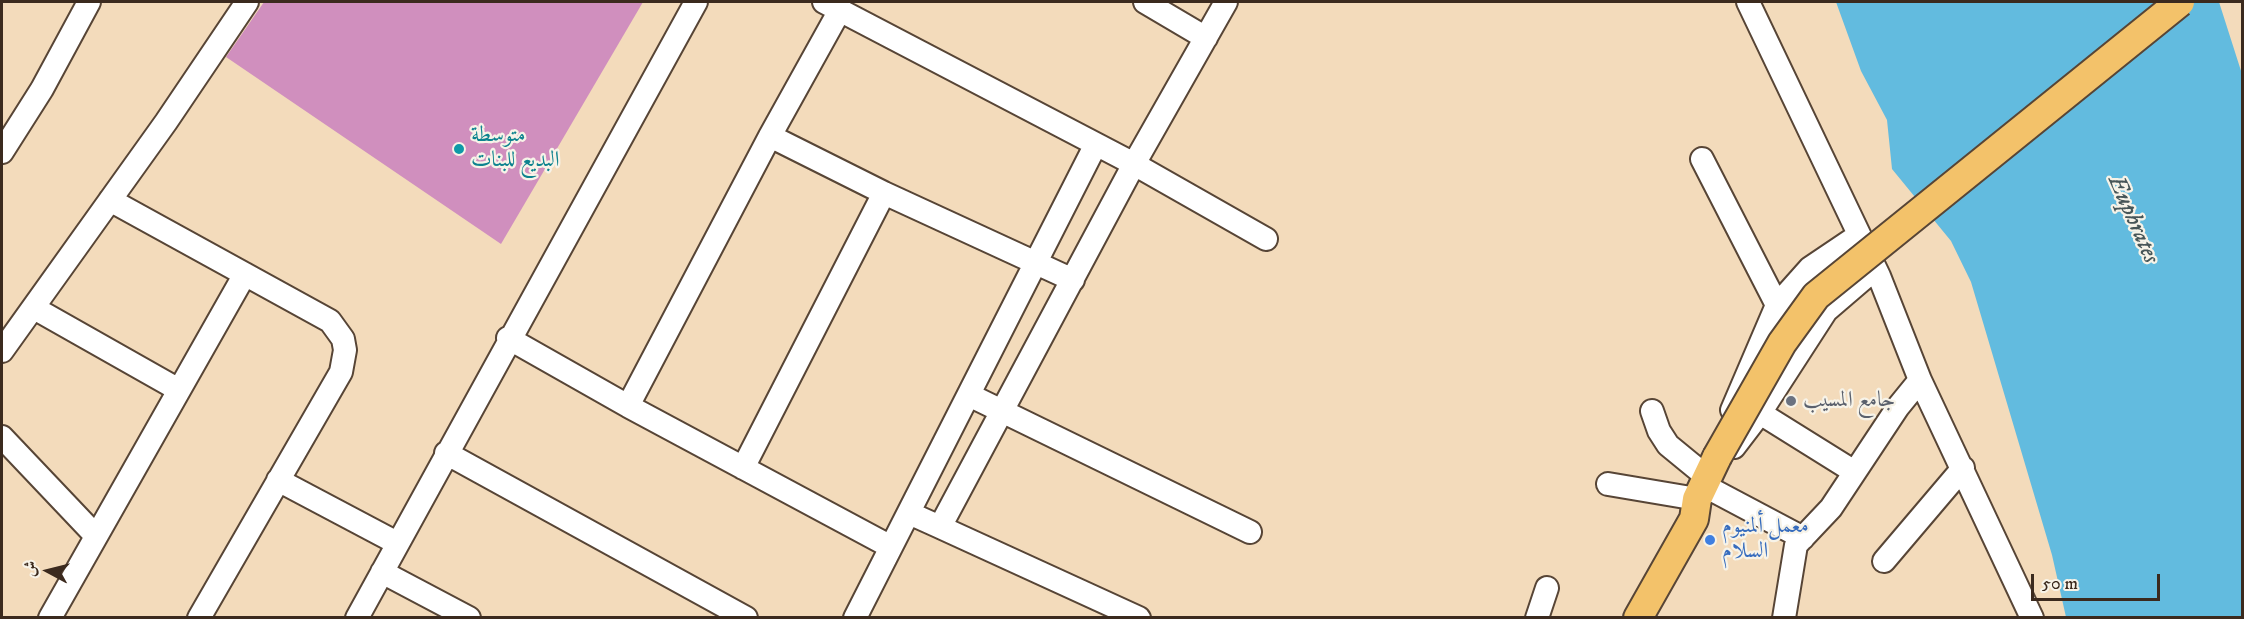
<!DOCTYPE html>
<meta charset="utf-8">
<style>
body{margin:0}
#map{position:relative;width:2244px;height:619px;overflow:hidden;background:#f3dbbb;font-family:"IM FELL DW Pica",Amiri,serif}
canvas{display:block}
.frame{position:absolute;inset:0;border:3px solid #3b2a1e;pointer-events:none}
.north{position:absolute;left:18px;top:541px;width:60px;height:60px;-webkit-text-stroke:4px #f7f3e8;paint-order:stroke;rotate:277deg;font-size:16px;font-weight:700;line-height:24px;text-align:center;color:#3b2a1e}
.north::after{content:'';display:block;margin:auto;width:21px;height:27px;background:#3b2a1e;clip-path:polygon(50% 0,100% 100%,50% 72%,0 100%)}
.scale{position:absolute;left:2031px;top:574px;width:129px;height:27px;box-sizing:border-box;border:3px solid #3b2a1e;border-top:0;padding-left:8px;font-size:18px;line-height:21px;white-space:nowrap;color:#3b2a1e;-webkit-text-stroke:4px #f7f3e8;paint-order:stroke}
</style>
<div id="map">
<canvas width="2244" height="619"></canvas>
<div class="frame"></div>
<div class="north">ش</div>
<div class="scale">50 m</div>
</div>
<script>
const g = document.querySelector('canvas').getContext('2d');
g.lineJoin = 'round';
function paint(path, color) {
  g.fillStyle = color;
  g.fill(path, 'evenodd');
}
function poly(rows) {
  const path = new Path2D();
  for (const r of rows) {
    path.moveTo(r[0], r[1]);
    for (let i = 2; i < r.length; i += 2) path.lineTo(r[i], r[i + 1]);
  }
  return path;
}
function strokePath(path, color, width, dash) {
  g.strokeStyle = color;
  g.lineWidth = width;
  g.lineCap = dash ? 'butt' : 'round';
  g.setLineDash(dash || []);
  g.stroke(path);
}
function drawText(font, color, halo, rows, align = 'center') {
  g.font = font + ' "IM FELL DW Pica",Amiri,serif';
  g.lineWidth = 4.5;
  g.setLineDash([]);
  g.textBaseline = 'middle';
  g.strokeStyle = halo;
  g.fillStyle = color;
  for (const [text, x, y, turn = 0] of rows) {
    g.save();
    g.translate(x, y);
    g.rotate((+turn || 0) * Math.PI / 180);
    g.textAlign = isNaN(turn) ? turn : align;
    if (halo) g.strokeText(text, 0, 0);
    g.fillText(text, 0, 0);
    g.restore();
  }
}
paint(poly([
 [1836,2,2219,2,2242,74,2242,617,2066,617,2052,555,1971,282,1951,241,1892,169,1887,120,1861,71]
]), '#62bbdf');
paint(poly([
 [264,2,643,2,501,244,226,57]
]), '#d08fbe');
const minor = poly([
 [824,2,1134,164,1266,239],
 [1145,2,1206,38],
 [1748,2,1879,276,1920,380,2032,618],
 [770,136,884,193,1073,280],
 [2,152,42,89,89,2],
 [1702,159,1777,305],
 [110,200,330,321,343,339,345,350,341,372,199,618],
 [34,308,179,390],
 [508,338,628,406,891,547],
 [2,351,166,122,247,2],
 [969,395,1250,532],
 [628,406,770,136,840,10],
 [1732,410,1777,305,1810,268,1859,235],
 [1652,411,1659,431,1668,445,1707,477],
 [1760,413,1853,471],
 [2,437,96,536],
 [1734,447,1760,413,1826,311,1875,269],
 [446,453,746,618],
 [743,468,884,193],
 [278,480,397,543],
 [1608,484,1697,499],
 [1703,485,1803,538],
 [909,513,940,527,1134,164,1226,2],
 [940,527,1139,618],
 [1884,561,1963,468],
 [382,572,469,618],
 [50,618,245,274],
 [357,618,696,2],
 [855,618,1095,146],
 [1537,618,1547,588],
 [1784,618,1796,545,1831,508,1898,407,1920,380]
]);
const major = poly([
 [1638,618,1694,519,1697,499,1717,457]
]);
strokePath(minor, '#574536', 26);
strokePath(major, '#574536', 32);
strokePath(minor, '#fff', 22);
strokePath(major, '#f3c26a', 28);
const majorBridge = poly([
 [1717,457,1782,343,1816,296,2180,2]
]);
strokePath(majorBridge, '#574536', 32, []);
strokePath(majorBridge, '#f3c26a', 28);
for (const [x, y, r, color] of [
 [459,149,6,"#0f9aa8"],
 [1791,401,6,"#6b7280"],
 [1710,540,6,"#3f7fe0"]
]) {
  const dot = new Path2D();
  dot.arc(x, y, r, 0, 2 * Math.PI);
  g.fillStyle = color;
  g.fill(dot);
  strokePath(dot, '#f7f3e8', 2);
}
drawText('22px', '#0d838f', '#f7f3e8', [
 ["متوسطة",471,136],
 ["البديع للبنات",471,161]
], 'left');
drawText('22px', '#5b616d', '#f7f3e8', [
 ["جامع المسيب",1803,401]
], 'left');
drawText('22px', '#366cbe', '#f7f3e8', [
 ["معمل ألمنيوم",1722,527],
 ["السلام",1722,552]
], 'left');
drawText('italic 24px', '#475658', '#f7f3e8', [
 ["Euphrates",2132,220,66]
]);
</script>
